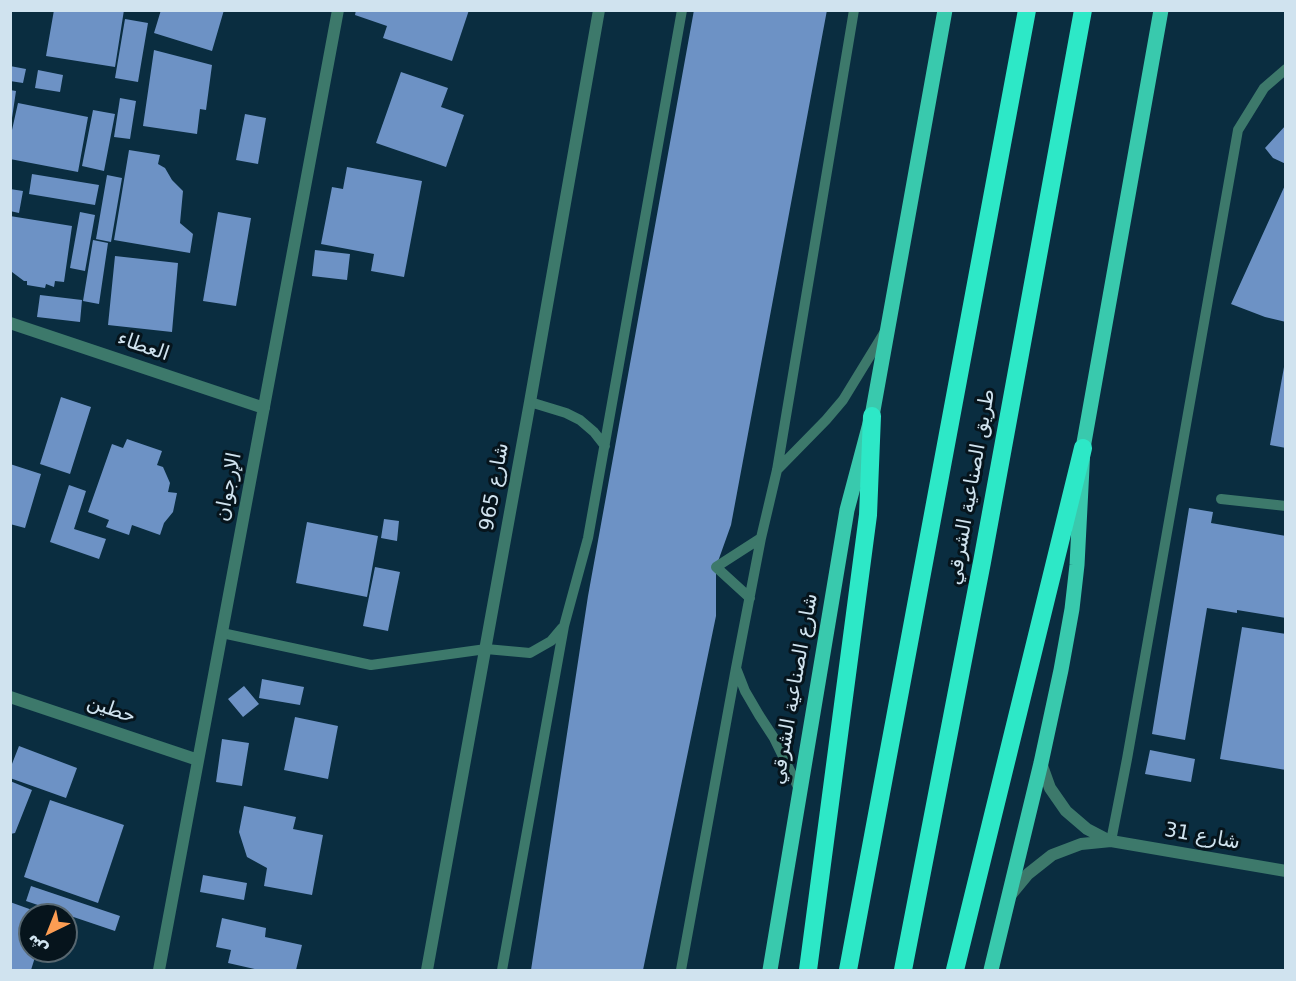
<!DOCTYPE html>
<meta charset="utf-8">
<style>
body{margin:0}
#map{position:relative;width:1296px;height:981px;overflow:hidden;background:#0a2d40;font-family:"DejaVu Sans",Cairo,sans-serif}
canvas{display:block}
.frame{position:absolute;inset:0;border:12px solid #d0e3ef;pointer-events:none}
.north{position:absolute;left:18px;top:903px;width:60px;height:60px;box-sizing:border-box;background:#06141c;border:2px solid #576770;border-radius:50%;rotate:223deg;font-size:16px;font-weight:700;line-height:24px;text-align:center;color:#d0e3ef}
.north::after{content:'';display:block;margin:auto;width:21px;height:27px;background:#fc9d53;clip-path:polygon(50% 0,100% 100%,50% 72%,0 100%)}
</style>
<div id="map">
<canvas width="1296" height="981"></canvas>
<div class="frame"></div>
<div class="north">ش</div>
</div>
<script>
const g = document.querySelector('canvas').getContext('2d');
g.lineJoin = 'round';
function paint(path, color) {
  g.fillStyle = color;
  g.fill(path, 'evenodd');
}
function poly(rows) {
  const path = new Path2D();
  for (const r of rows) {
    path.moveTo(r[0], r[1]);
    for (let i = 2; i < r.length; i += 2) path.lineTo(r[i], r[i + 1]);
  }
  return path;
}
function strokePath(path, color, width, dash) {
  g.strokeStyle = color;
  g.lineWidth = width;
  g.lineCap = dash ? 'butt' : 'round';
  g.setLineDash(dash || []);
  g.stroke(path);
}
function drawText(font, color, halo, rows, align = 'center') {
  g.font = font + ' "DejaVu Sans",Cairo,sans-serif';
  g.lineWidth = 6;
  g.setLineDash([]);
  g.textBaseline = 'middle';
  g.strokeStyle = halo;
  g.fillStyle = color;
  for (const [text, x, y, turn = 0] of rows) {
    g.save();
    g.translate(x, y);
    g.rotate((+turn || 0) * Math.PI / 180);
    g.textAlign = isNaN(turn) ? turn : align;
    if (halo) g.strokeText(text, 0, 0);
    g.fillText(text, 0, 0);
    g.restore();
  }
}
paint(poly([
 [54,10,124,10,115,67,46,56],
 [161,10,224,10,212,51,154,33],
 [356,10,469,10,452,61,383,38,387,26,355,15],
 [694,10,827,10,731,525,716,567,716,616,643,970,531,970,588,596],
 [125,19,148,23,138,82,115,78],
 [154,50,212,65,206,110,200,109,197,134,143,126],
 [10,66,26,69,23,83,10,81],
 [38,70,63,75,60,92,35,88],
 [401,72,448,88,441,107,464,115,446,167,376,143],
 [10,90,16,91,12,118,10,118],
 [120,98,136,101,130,139,114,137],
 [18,103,88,117,78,172,10,159,10,139],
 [93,110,115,114,104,171,82,166],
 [245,114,266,118,258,164,236,160],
 [1286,125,1286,164,1273,158,1265,148],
 [129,150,160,155,158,164,165,168,172,180,183,191,180,223,193,234,190,253,114,240],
 [347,167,422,181,404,277,371,271,374,254,321,244,332,187,343,189],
 [32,174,99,185,95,205,29,194],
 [107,175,122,178,111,242,96,239],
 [1286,183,1286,322,1265,317,1231,304],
 [10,189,23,191,19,213,10,211],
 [80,212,95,215,85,271,70,268],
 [218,212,251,218,236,306,203,301],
 [10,216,72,226,64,282,55,281,54,287,46,284,45,288,27,285,27,281,24,281,12,272,10,269],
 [93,240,108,243,99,304,83,301],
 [315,250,350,254,347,280,312,276],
 [115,256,178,263,172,332,108,325],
 [40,295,82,300,80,322,37,317],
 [1284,367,1286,368,1286,448,1270,445],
 [61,397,91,407,70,474,40,464],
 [127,439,162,451,157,465,163,467,170,483,168,492,177,493,173,512,164,523,160,535,132,525,129,535,106,527,109,520,88,512,112,444,123,448],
 [10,464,41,474,25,528,10,524],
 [69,485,86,491,74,529,106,539,99,559,50,542],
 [1189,508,1213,512,1211,523,1286,536,1286,618,1237,610,1237,613,1207,608,1185,740,1152,734],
 [384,519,399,521,397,541,381,538],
 [307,522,378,536,367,597,296,583],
 [375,567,400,572,388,631,363,626],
 [1242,627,1286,634,1286,770,1220,759],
 [262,679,304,687,300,705,259,698],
 [244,686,259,704,243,717,228,699],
 [295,717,338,726,328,779,284,770],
 [222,739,249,743,242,786,216,782],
 [19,746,77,768,66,798,10,778,10,769],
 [1150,750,1195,759,1191,782,1145,774],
 [10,781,32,790,15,833,10,834],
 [50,800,124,825,98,903,24,877],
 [244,806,296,817,293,829,323,835,312,895,264,886,267,868,247,857,239,832],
 [203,875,247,883,244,900,200,892],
 [31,886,120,916,115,931,26,901],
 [10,902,46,915,30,915,30,951,50,951,48,958,36,954,31,970,10,970],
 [222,918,266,928,265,937,302,945,296,970,259,970,228,963,231,950,216,947]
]), '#6d92c5');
strokePath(poly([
 [530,402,566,413,580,420,594,432,605,446],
 [777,470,826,420,843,400,884,333],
 [1221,499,1286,506],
 [750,598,716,567,761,538],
 [222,633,371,665,486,649,530,653,551,641,562,628],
 [736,668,745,691,759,715,774,738,799,789],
 [1111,841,1127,759,1238,130,1264,88,1286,69],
 [502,970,564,626,588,538,682,10],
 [681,970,736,668,761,538,777,470,854,10]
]), '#3d796b', 10);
strokePath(poly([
 [10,323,264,408],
 [10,697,198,760],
 [1041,763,1050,788,1066,811,1087,829,1110,841],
 [1009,897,1028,874,1052,855,1081,844,1111,841,1286,871],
 [159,970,338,10],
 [427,970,530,402,599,10]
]), '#3d796b', 12);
strokePath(poly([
 [770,970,847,510,872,416,945,10],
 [991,970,1041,763,1061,670,1072,609,1077,565,1083,448,1161,10]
]), '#39c9ad', 15);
strokePath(poly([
 [808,970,868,515,872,416],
 [848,970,1027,10],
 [903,970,982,562,1083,10],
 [955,970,1083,448]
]), '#2de8c7', 18);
drawText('20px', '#d0e3ef', '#06141c', [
 ["العطاء",143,347,19],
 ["الإرجوان",229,487,-79],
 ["شارع 965",495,487,-80],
 ["طريق الصناعية الشرقي",972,487,-80],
 ["شارع الصناعية الشرقي",795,689,-80],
 ["حطين",111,710,19],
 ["شارع 31",1202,837,10]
]);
</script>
